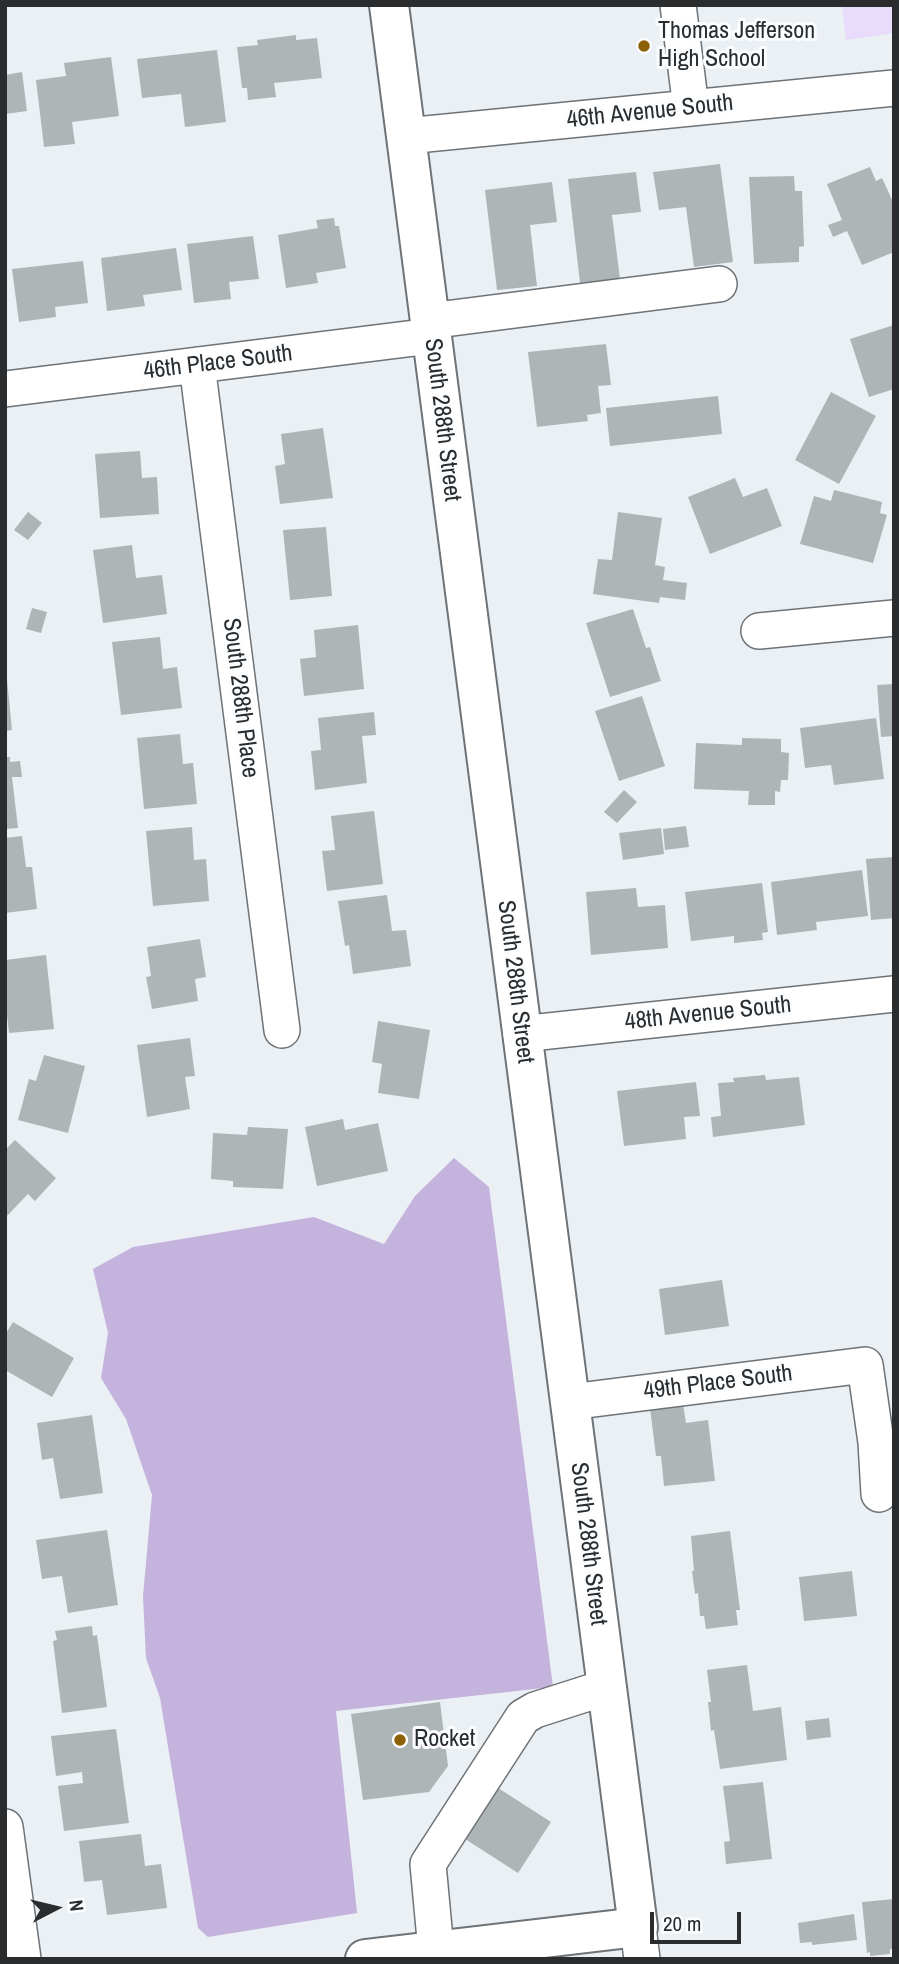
<!DOCTYPE html>
<style>
body{margin:0}
#map{position:relative;width:899px;height:1964px;overflow:hidden;background:#ebf0f5;font-family:"Archivo Narrow",sans-serif}
canvas{display:block}
.frame{position:absolute;inset:0;border:7px solid #2a2c2d;pointer-events:none}
.north{position:absolute;left:21px;top:1873px;width:70px;height:70px;-webkit-text-stroke:5px #fbfdff;paint-order:stroke;rotate:83deg;font-size:19px;font-weight:700;line-height:28px;text-align:center;color:#2a2c2d}
.north::after{content:'';display:block;margin:auto;width:24px;height:32px;background:#2a2c2d;clip-path:polygon(50% 0,100% 100%,50% 72%,0 100%)}
.scale{position:absolute;left:650px;top:1912px;width:91px;height:32px;box-sizing:border-box;border:4px solid #2a2c2d;border-top:0;padding-left:9px;font-size:21px;line-height:24px;white-space:nowrap;color:#2a2c2d;-webkit-text-stroke:5px #fbfdff;paint-order:stroke}
</style>
<div id="map">
<canvas width="899" height="1964"></canvas>
<div class="frame"></div>
<div class="north">N</div>
<div class="scale">20 m</div>
</div>
<script>
const g = document.querySelector('canvas').getContext('2d');
g.lineJoin = 'round';
function paint(path, color) {
  g.fillStyle = color;
  g.fill(path, 'evenodd');
}
function poly(rows) {
  const path = new Path2D();
  for (const r of rows) {
    path.moveTo(r[0], r[1]);
    for (let i = 2; i < r.length; i += 2) path.lineTo(r[i], r[i + 1]);
  }
  return path;
}
function strokePath(path, color, width, dash) {
  g.strokeStyle = color;
  g.lineWidth = width;
  g.lineCap = dash ? 'butt' : 'round';
  g.setLineDash(dash || []);
  g.stroke(path);
}
function drawText(font, color, halo, rows, align = 'center') {
  g.font = font + ' "Archivo Narrow",sans-serif';
  g.lineWidth = 6;
  g.setLineDash([]);
  g.textBaseline = 'middle';
  g.strokeStyle = halo;
  g.fillStyle = color;
  for (const [text, x, y, turn = 0] of rows) {
    g.save();
    g.translate(x, y);
    g.rotate((+turn || 0) * Math.PI / 180);
    g.textAlign = isNaN(turn) ? turn : align;
    if (halo) g.strokeText(text, 0, 0);
    g.fillText(text, 0, 0);
    g.restore();
  }
}
paint(poly([
 [842,5,894,5,894,33,846,40]
]), '#e8dbfc');
paint(poly([
 [454,1158,489,1187,553,1687,336,1711,357,1913,208,1937,198,1928,160,1698,146,1658,143,1596,152,1495,126,1419,101,1378,108,1333,93,1269,133,1247,314,1217,384,1244,415,1196]
]), '#c4b3dd');
paint(poly([
 [296,35,296,40,317,38,322,78,274,83,276,97,248,100,247,88,242,88,237,47,258,45,257,40],
 [217,50,226,122,185,127,181,94,142,98,137,59],
 [111,57,119,116,72,122,75,144,44,147,36,80,66,76,64,63],
 [22,72,27,111,5,114,5,75],
 [720,164,733,262,694,267,686,207,659,210,653,172],
 [870,167,876,181,882,178,894,204,894,252,862,265,847,231,833,237,828,225,842,220,827,184],
 [636,172,641,212,612,215,620,279,580,283,568,179],
 [794,176,795,191,802,191,804,246,799,247,799,262,754,264,749,177],
 [552,182,557,222,530,225,537,286,497,290,485,190],
 [334,218,335,226,339,226,346,268,316,273,318,283,286,288,278,235,318,228,316,220],
 [253,236,259,279,229,282,231,299,194,303,187,244],
 [176,248,182,290,143,295,145,306,107,311,101,258],
 [83,261,88,303,55,307,56,317,19,322,12,269],
 [894,325,894,389,869,397,850,339],
 [606,344,611,385,598,386,601,413,587,415,588,421,537,427,528,352],
 [831,392,876,416,839,484,795,460],
 [718,396,722,434,610,446,606,408],
 [323,428,333,498,280,504,275,466,285,464,281,434],
 [140,451,142,478,157,477,159,514,100,518,95,454],
 [735,478,743,497,767,488,782,526,710,554,688,497],
 [834,490,882,502,880,513,887,515,873,563,800,544,814,496,831,501],
 [28,512,42,523,28,540,14,530],
 [618,512,662,518,655,565,665,567,663,580,687,583,685,600,660,597,659,603,593,594,598,559,612,560],
 [326,527,332,596,290,600,283,530],
 [132,545,136,578,162,575,167,614,103,623,93,550],
 [32,608,47,612,41,633,26,629],
 [633,609,646,648,650,647,661,681,610,697,586,623],
 [358,625,364,689,304,696,300,659,316,657,314,630],
 [160,637,163,669,177,667,182,708,121,715,112,642],
 [5,679,7,679,12,730,5,731],
 [894,684,894,736,881,737,877,685],
 [642,696,665,766,619,781,595,711],
 [374,712,376,735,362,736,367,783,315,790,311,751,321,750,318,718],
 [876,718,884,779,834,785,831,765,805,768,800,728],
 [180,734,183,764,193,763,197,804,144,809,137,738],
 [742,738,781,739,781,752,789,753,788,780,781,780,780,792,775,791,775,805,748,805,749,791,694,789,696,743,742,745],
 [5,757,10,757,10,762,20,761,22,777,12,777,18,828,5,829],
 [624,790,637,802,617,823,604,812],
 [374,811,383,884,327,891,322,851,335,850,331,816],
 [686,826,689,847,665,850,663,829],
 [192,827,194,860,206,859,209,901,153,906,146,831],
 [661,828,664,854,623,860,619,833],
 [22,836,26,867,32,867,37,909,5,913,5,838],
 [894,857,894,918,871,920,866,859],
 [862,870,868,916,816,922,817,930,777,935,771,882],
 [762,883,768,932,762,933,763,940,734,943,734,936,691,941,685,892],
 [636,888,638,907,665,905,668,948,591,955,586,892],
 [387,895,392,931,406,930,411,966,353,974,349,945,345,946,338,901],
 [200,939,206,977,195,979,198,1001,152,1009,146,977,151,976,147,947],
 [46,955,54,1029,9,1033,5,998,5,960],
 [378,1021,430,1030,419,1099,378,1093,382,1064,372,1062],
 [190,1038,195,1076,185,1077,190,1109,147,1117,137,1045],
 [44,1055,85,1066,68,1133,18,1120,29,1079,36,1081],
 [765,1075,766,1080,799,1077,805,1125,713,1137,711,1117,721,1116,718,1083,734,1082,733,1078],
 [696,1082,700,1116,684,1117,686,1139,624,1146,617,1091],
 [343,1119,345,1130,378,1123,388,1171,317,1186,305,1127],
 [248,1127,288,1129,283,1189,233,1187,233,1181,211,1179,213,1133,247,1135],
 [15,1140,56,1178,35,1201,28,1194,5,1218,5,1150],
 [722,1280,729,1326,665,1335,659,1289],
 [13,1322,74,1358,52,1397,5,1370,5,1335],
 [683,1404,686,1423,708,1420,715,1481,664,1486,661,1456,656,1456,650,1408],
 [92,1415,103,1493,60,1499,53,1458,42,1460,37,1423],
 [107,1530,118,1605,68,1613,62,1576,42,1579,36,1540],
 [730,1531,740,1610,736,1610,738,1625,706,1629,704,1616,700,1616,698,1593,695,1594,692,1571,694,1571,691,1536],
 [852,1571,857,1616,804,1621,799,1577],
 [92,1626,93,1636,97,1635,107,1707,62,1713,53,1641,57,1640,55,1631],
 [747,1665,753,1711,781,1707,787,1760,720,1769,714,1730,711,1731,708,1702,711,1702,707,1670],
 [440,1702,448,1766,429,1792,363,1800,351,1714],
 [829,1718,831,1737,807,1740,805,1721],
 [116,1729,129,1823,64,1831,58,1786,83,1783,82,1772,56,1776,51,1736],
 [763,1782,772,1859,726,1864,724,1842,730,1841,723,1786],
 [495,1786,551,1822,518,1873,462,1837],
 [141,1834,145,1866,161,1864,167,1908,107,1915,102,1880,84,1882,79,1841],
 [894,1899,894,1938,892,1938,893,1949,890,1949,890,1954,870,1956,870,1952,867,1953,862,1902],
 [854,1914,857,1940,812,1945,812,1942,800,1943,798,1923]
]), '#aeb5b6');
const minor = poly([
 [678,5,691,108],
 [406,136,894,88],
 [429,321,719,284],
 [197,365,282,1030],
 [5,389,431,336],
 [759,631,894,618],
 [521,1034,894,994],
 [570,1402,865,1365,876,1442,879,1494],
 [5,1827,23,1959],
 [638,1927,642,1959],
 [436,1950,428,1864,523,1717,535,1710,607,1687]
]);
const major = poly([
 [365,1959,638,1927,389,5]
]);
strokePath(minor, '#6e7377', 38);
strokePath(major, '#6e7377', 42);
strokePath(minor, '#fff', 35);
strokePath(major, '#fff', 38);
for (const [x, y, r, color] of [
 [644,46,7,"#8c6004"],
 [400,1740,7,"#8c6004"]
]) {
  const dot = new Path2D();
  dot.arc(x, y, r, 0, 2 * Math.PI);
  g.fillStyle = color;
  g.fill(dot);
  strokePath(dot, '#fbfdff', 2.5);
}
drawText('24px', '#2a2c2d', '#fbfdff', [
 ["Thomas Jefferson",658,32],
 ["High School",658,60],
 ["Rocket",414,1740]
], 'left');
drawText('24px', '#2a2c2d', '#fbfdff', [
 ["46th Avenue South",650,112,-6],
 ["46th Place South",218,363,-7],
 ["South 288th Street",442,420,83],
 ["South 288th Place",240,698,83],
 ["South 288th Street",515,982,83],
 ["48th Avenue South",708,1014,-6],
 ["49th Place South",718,1383,-7],
 ["South 288th Street",588,1544,83]
]);
</script>
